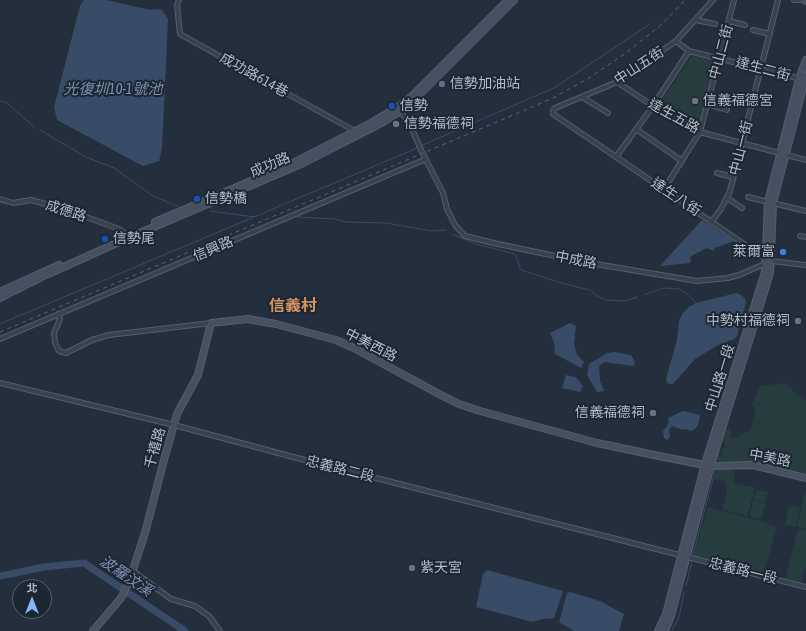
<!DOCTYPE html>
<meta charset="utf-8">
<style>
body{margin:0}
#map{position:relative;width:806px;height:631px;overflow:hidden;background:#242f3e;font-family:"Asap Condensed","Noto Sans TC",sans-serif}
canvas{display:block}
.north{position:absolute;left:12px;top:579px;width:40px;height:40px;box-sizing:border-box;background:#1d2633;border:1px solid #59626f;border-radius:50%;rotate:0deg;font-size:11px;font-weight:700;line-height:16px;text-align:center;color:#b4bcc9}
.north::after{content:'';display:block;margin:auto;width:14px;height:18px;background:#8ab4f8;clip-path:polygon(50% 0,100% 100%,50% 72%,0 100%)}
</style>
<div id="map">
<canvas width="806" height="631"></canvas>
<div class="north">北</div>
</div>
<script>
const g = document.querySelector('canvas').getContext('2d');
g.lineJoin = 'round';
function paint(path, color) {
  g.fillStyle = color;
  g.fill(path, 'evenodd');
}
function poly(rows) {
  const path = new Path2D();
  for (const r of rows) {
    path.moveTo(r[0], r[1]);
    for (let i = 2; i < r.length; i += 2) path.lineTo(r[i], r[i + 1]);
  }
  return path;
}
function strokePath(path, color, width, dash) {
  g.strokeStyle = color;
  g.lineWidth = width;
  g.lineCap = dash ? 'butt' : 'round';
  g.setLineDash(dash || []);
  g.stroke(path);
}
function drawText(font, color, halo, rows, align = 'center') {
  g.font = font + ' "Asap Condensed","Noto Sans TC",sans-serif';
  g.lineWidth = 4;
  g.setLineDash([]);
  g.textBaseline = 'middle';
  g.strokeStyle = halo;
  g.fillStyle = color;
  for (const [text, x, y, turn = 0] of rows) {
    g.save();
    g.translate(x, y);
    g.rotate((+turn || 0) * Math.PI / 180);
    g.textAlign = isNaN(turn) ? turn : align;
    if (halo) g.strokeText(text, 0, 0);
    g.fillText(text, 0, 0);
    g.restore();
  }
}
paint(poly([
 [692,55,716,62,698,127,659,105],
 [784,383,806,401,806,475,752,463,718,461,716,458,717,453,720,453,721,457,722,457,721,451,725,447,723,439,725,429,730,429,731,439,750,431,756,409,752,405,758,391,757,389,760,386],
 [717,469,735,470,734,483,755,488,747,516,722,509,727,491,724,481,714,479],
 [806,489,806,529,797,526],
 [756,490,768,492,764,502,754,499],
 [753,500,766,503,761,519,750,516],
 [789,505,800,507,796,527,785,524],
 [708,507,777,526,763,576,729,567,720,562,694,556],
 [799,529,806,531,806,566,801,584,785,579,798,530]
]), '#263c3f');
paint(poly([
 [84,0,106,0,150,10,157,9,162,10,168,19,162,149,159,161,143,166,57,120,54,107,80,6],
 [702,220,734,241,715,248,713,251,707,248,691,256,690,263,660,266],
 [737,293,745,298,746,303,737,336,734,339,718,345,695,359,673,384,669,384,667,383,666,379,677,340,679,321,683,313,689,307,696,303],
 [570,323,576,326,574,343,577,355,584,362,581,368,555,354,554,343,550,333],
 [615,352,631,355,635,362,634,366,604,362,599,366,600,381,604,391,597,392,587,375,589,364,607,353],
 [566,375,575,377,580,382,583,386,580,392,562,388],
 [683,411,700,415,698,425,695,429,691,431,685,429,683,430,672,426,669,430,670,437,667,440,664,438,663,431,669,423,668,418],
 [487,570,563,591,554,618,542,619,533,622,476,607,483,574],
 [570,592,600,601,624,614,619,631,574,631,559,622,567,593]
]), '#394c67');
strokePath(poly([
 [0,101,7,103,34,127],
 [40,130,86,157,114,168,153,196,180,207],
 [423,145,556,87,650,24],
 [211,211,254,217,417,148],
 [297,217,336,219,345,222,386,223,432,231,446,230],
 [452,234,476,244,515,254,518,260,520,269,527,272,565,284,590,290,597,296,606,300,626,301,637,297],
 [644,295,664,288,679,289,686,293,696,303],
 [0,324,254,217],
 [693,555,715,471],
 [686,586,692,561],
 [672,630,679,617,684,592]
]), '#394c67', 1);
strokePath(poly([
 [0,576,44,567,84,563,185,631]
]), '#394c67', 7);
const street = poly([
 [179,0,177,5,180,34,353,130,355,132],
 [713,0,676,41,617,82,555,108,553,110,553,114,766,259,771,261,806,265],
 [794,0,801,0],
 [696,20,715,24],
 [729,21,745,25],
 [753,30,770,34],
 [676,41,689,51,801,79],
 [617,82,653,106,700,132,806,160],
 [582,97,608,113],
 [707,104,727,110],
 [399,110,409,122,422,152,443,193,447,209,455,225,465,236,498,244,584,262,697,281,728,278,739,275,767,263],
 [636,129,682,161],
 [616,157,653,106,689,51],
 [717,173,733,177],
 [664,189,700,132,734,0],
 [748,197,806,211],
 [727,198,742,208],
 [0,199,13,203,31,200,70,211,119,229,127,235,128,238],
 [712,221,721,209,730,191,778,0],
 [800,236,806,237],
 [58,314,60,319,54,333,55,343,59,351,66,353,92,340,109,335,211,323],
 [0,339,426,159],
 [0,383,174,425,297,458,806,587],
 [133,571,171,599,195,606,209,616,220,631]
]);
const secondary = poly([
 [804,0,806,1],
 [155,222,291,164,371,123,398,107,411,97,508,0],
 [0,292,59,265],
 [0,298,48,274,128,238,301,164,378,125,402,110,414,100,514,0],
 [93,631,121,598,129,582,145,533,165,456,177,414,198,375,211,323,248,319,276,324,336,340,354,348,439,394,459,404,480,411,597,443,659,456,710,466,753,465,806,478],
 [658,631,666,614,705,464,765,272,768,202,799,79,806,60],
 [665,631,671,616,712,461,770,273,773,203,806,76]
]);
strokePath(street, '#565f6c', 6);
strokePath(secondary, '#565f6c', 8);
strokePath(street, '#38414e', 4);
strokePath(secondary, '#465061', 6);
strokePath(poly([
 [0,332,551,99,589,78,626,53,662,24,685,0]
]), '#5a6575', 1, [4, 4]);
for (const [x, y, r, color] of [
 [442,84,4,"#5c6f8a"],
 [695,101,4,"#6b7280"],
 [392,106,4,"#1a4fb4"],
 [396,124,4,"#6b7280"],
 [197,199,4,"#1a4fb4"],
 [105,239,4,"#1a4fb4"],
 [783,252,4,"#3f7fe0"],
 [798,321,4,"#6b7280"],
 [653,413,4,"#6b7280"],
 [412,568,4,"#6b7280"]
]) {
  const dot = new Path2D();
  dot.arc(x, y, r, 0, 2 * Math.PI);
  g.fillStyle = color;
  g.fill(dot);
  strokePath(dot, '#1d2633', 1.5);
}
drawText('14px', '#b4bcc9', '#1d2633', [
 ["中山二街",721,52,-75],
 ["中山五街",639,66,-33],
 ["達生二街",763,69,15],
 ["成功路614巷",254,75,29],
 ["達生五路",674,116,29],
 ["中山一街",741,148,-76],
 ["成功路",270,165,-23],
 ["達生八街",676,197,34],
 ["成德路",66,211,18],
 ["信興路",213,249,-23],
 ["中成路",576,260,11],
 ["中美西路",371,345,27],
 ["中山路一段",720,378,-73],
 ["千禧路",155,448,-74],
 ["中美路",770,458,11],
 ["忠義路二段",340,469,14],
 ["忠義路一段",743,571,14]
]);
drawText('14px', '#b4bcc9', '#1d2633', [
 ["信勢加油站",450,84],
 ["信義福德宮",703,101],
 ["信勢",400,106],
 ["信勢福德祠",404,124],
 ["信勢橋",205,199],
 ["信勢尾",113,239],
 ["萊爾富",775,252,"right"],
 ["中勢村福德祠",790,321,"right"],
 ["信義福德祠",645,413,"right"],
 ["紫天宮",420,568]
], 'left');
drawText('italic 15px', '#7c92b1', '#1d2633', [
 ["光復圳10-1號池",113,89],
 ["波羅汶溪",126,576,34]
]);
drawText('bold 16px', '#d59563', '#1d2633', [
 ["信義村",293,306]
]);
</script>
